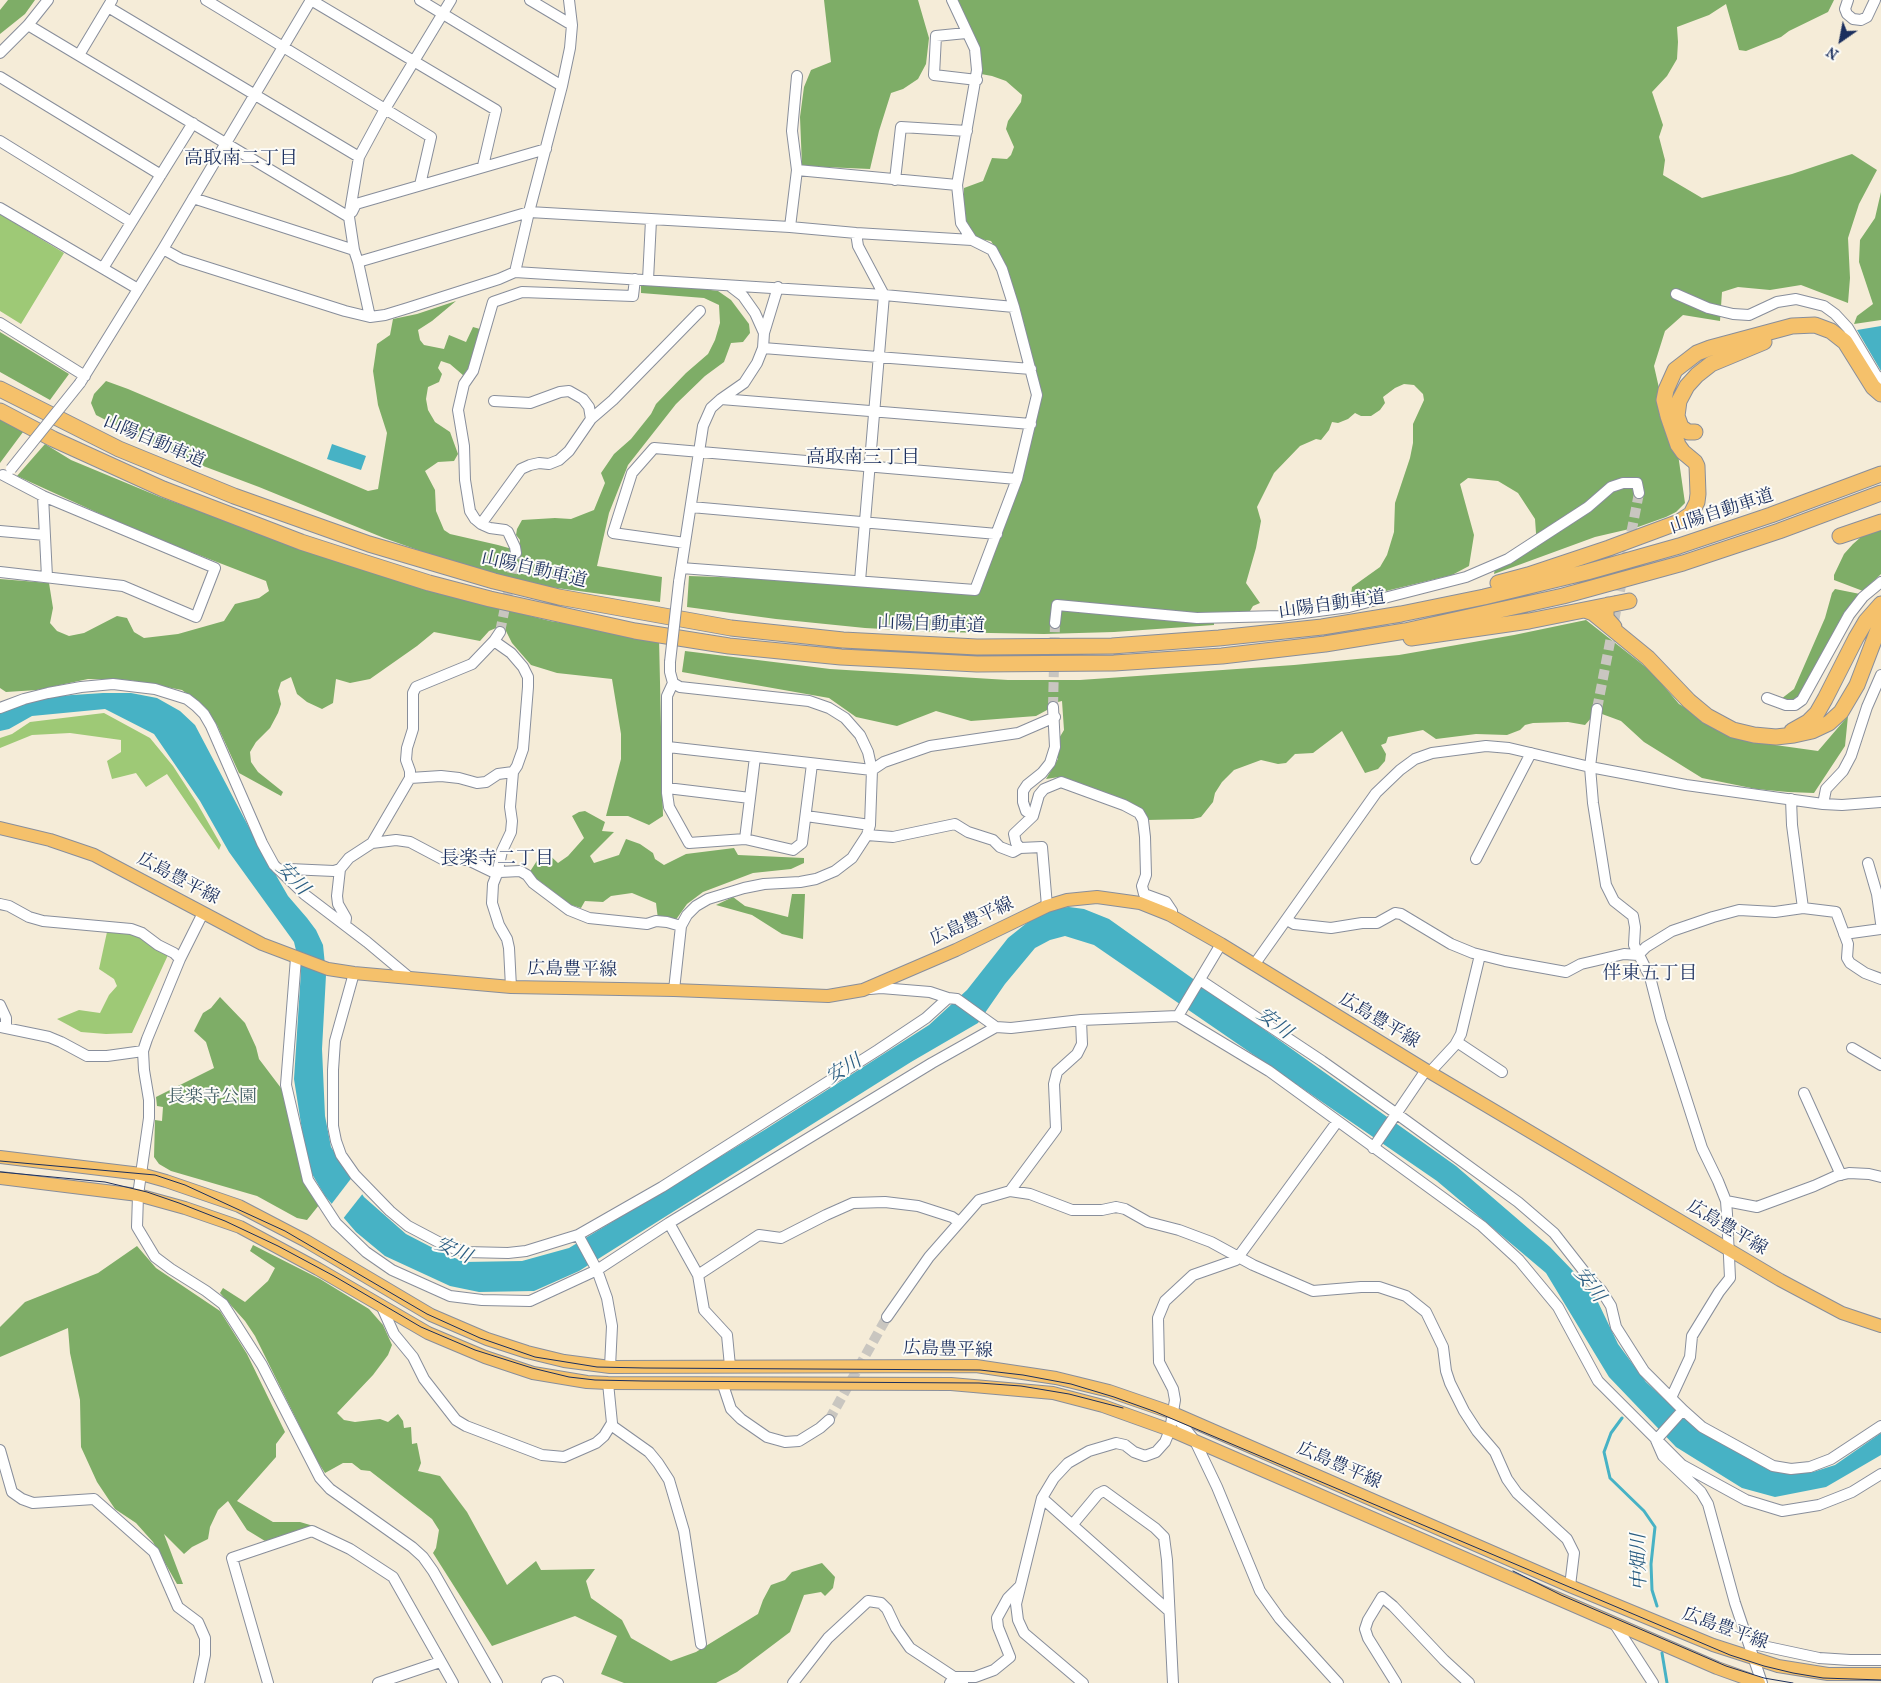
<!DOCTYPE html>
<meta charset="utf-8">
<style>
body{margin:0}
#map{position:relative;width:1881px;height:1683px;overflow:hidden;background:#f5ecd8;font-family:"IM FELL French Canon",serif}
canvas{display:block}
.north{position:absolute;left:1816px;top:15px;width:50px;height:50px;-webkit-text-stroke:4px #fdfcf7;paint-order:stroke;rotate:213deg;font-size:14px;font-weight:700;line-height:20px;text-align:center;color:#1b2f5e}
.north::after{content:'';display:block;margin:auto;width:18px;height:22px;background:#1b2f5e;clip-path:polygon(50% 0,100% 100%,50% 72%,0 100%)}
</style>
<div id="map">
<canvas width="1881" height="1683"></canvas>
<div class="north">N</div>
</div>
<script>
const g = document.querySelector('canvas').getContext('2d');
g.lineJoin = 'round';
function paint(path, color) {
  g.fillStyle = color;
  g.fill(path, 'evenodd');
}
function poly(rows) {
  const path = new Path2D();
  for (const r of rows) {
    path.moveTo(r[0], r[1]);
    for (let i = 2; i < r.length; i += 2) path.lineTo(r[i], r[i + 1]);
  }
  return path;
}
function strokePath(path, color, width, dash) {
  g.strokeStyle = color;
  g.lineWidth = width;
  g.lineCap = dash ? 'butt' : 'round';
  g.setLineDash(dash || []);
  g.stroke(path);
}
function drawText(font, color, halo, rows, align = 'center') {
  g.font = font + ' "IM FELL French Canon","Noto Serif JP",serif';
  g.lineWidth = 4;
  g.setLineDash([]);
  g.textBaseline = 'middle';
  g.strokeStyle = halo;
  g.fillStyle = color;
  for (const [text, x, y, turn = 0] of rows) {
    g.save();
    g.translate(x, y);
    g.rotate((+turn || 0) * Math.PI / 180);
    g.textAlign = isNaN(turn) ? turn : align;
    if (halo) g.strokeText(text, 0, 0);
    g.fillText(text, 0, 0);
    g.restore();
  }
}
paint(poly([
 [0,214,64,253,21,324,0,311],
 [104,713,150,738,173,766,197,803,221,845,219,850,167,774,146,787,136,773,112,779,107,761,121,752,121,740,70,733,32,735,0,748,0,738,12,734,30,722],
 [107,932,127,932,139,936,150,945,168,955,132,1033,106,1034,81,1032,57,1019,79,1010,100,1013,109,995,117,986,114,979,99,969]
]), '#9ec976');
paint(poly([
 [8,0,35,0,25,14,0,34,0,10],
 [824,0,918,0,929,38,926,64,918,79,903,89,891,93,879,131,870,169,802,166,800,117,804,87,811,70,831,62],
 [953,0,1834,0,1828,12,1789,31,1781,37,1746,51,1739,50,1726,4,1709,15,1677,27,1678,42,1677,59,1667,76,1652,92,1663,125,1659,137,1665,160,1663,175,1702,198,1792,174,1852,154,1877,170,1859,204,1848,238,1850,278,1848,303,1801,285,1770,290,1738,287,1722,292,1720,321,1683,315,1665,331,1654,366,1659,388,1659,414,1678,454,1685,503,1676,512,1666,517,1638,527,1595,537,1494,574,1495,568,1537,547,1535,519,1518,493,1498,481,1468,478,1460,484,1474,535,1469,566,1452,575,1357,598,1351,595,1352,587,1380,567,1387,555,1394,532,1395,503,1410,458,1413,443,1413,424,1424,400,1423,394,1414,385,1404,384,1395,388,1383,397,1385,403,1380,410,1371,416,1361,416,1355,413,1348,419,1338,423,1332,422,1329,430,1321,440,1316,439,1300,446,1274,473,1257,507,1261,521,1256,548,1246,583,1260,603,1253,606,1250,611,1214,614,1214,625,1114,632,1044,634,937,632,865,628,776,619,687,607,689,576,859,582,974,593,1039,398,1001,258,991,241,974,238,964,223,964,188,983,181,992,158,1007,159,1011,155,1014,147,1006,129,1008,121,1021,102,1022,95,1006,81,992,76,981,74],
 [1881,192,1881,320,1854,324,1857,316,1873,304,1859,262,1860,240,1875,218],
 [641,284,689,287,718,291,731,300,749,324,750,333,743,342,731,343,724,362,705,376,676,404,628,465,609,513,597,566,662,577,660,602,520,583,460,565,384,538,259,487,174,455,96,415,91,403,94,394,106,381,128,389,368,491,378,489,387,433,378,405,373,371,377,344,390,335,393,319,417,314,456,301,432,321,418,330,420,340,424,345,444,349,449,335,466,342,473,327,480,329,470,369,464,376,450,364,441,361,438,368,442,374,439,382,428,387,426,399,428,410,435,422,450,432,458,454,454,461,438,462,425,471,435,490,436,511,444,530,450,534,498,545,519,551,520,540,516,535,517,529,522,520,555,518,571,519,594,510,605,483,601,473,614,454,631,439,651,414,656,404,686,373,708,354,715,340,720,323,719,305,704,298,641,293],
 [0,332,69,374,50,400,0,372],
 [0,417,26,428,0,463],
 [45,444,71,460,160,497,291,544,507,610,550,621,659,638,663,816,649,825,628,816,606,816,621,759,621,734,612,679,557,673,531,665,512,643,506,631,496,628,489,631,480,641,434,632,417,646,370,679,350,683,336,679,333,703,322,709,307,702,297,694,291,677,281,682,278,691,281,704,278,713,270,728,256,742,250,752,251,762,258,772,283,792,281,796,239,773,217,725,205,707,182,690,129,680,88,679,37,690,6,692,0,688,0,579,49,583,53,608,50,623,57,631,69,636,84,633,117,616,127,618,134,632,144,638,178,634,224,621,235,604,259,598,269,591,266,581,142,533,17,476],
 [1881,526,1881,574,1863,591,1834,580,1834,575,1844,554,1853,544,1869,530],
 [1835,589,1860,594,1846,612,1819,658,1805,689,1797,699,1789,701,1781,699,1794,689,1825,618,1832,593],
 [1586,620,1652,672,1679,704,1730,734,1768,744,1818,751,1848,716,1845,746,1814,793,1788,792,1756,789,1702,778,1644,742,1621,721,1602,714,1600,708,1585,725,1568,722,1533,723,1525,725,1520,730,1507,735,1476,734,1436,739,1423,730,1388,737,1386,743,1381,745,1386,754,1385,761,1378,769,1365,773,1342,731,1313,753,1295,754,1286,763,1278,764,1261,760,1234,770,1222,782,1215,793,1213,802,1201,817,1193,819,1146,820,1059,777,1046,779,1058,759,1058,740,1064,730,1062,701,1050,704,1047,710,1036,716,971,721,936,711,897,726,856,717,829,698,682,672,685,651,830,669,1008,680,1080,680,1294,665,1399,655,1514,635],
 [585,811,605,822,602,831,614,832,590,856,594,863,619,855,626,839,640,844,653,853,655,859,664,865,686,854,734,848,738,855,804,858,804,863,791,869,753,873,703,892,687,904,675,921,658,919,656,903,632,893,611,896,603,902,585,901,581,908,571,905,529,873,544,850,558,863,568,856,584,838,572,816,579,812],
 [792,894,805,894,803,939,782,934,752,915,716,905,733,897,745,906,788,917],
 [220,997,245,1023,256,1047,259,1059,284,1092,319,1205,307,1220,297,1218,257,1196,171,1171,159,1164,154,1157,155,1120,162,1121,163,1107,157,1106,156,1097,214,1068,206,1042,194,1031,203,1013,211,1008],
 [253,1245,320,1279,369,1309,383,1325,392,1345,388,1355,373,1375,337,1413,344,1420,355,1422,380,1419,388,1422,398,1414,403,1421,404,1428,411,1427,412,1444,417,1443,421,1463,418,1471,440,1476,467,1512,507,1585,536,1561,541,1570,595,1569,586,1581,591,1598,622,1620,631,1638,671,1661,696,1652,758,1614,763,1600,771,1585,785,1580,792,1572,822,1563,835,1577,833,1588,825,1596,821,1592,804,1595,790,1632,737,1672,716,1683,624,1683,601,1674,617,1636,575,1616,492,1646,433,1553,436,1548,439,1530,432,1519,370,1471,361,1470,352,1463,343,1463,325,1473,316,1459,255,1336,245,1321,220,1293,223,1288,245,1302,268,1281,275,1268,250,1251],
 [137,1246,156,1268,220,1311,247,1354,285,1432,276,1444,276,1457,237,1501,273,1522,300,1522,317,1527,265,1541,247,1530,228,1501,218,1510,210,1527,208,1539,192,1547,184,1554,164,1534,183,1584,177,1584,153,1542,136,1523,115,1509,97,1482,81,1447,80,1400,70,1353,68,1328,0,1357,0,1327,25,1302,98,1273]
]), '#7ead67');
paint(poly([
 [1881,326,1881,371,1857,330],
 [332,444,366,456,361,470,327,459],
 [103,693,131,693,157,698,180,711,195,725,254,837,288,896,307,918,316,930,323,945,326,975,322,1049,325,1116,331,1147,364,1197,406,1234,435,1249,464,1262,522,1261,569,1248,766,1129,929,1025,967,990,1008,938,1028,922,1053,908,1069,907,1084,909,1109,919,1456,1166,1550,1247,1576,1274,1596,1298,1618,1344,1646,1382,1698,1430,1767,1469,1789,1474,1813,1472,1835,1465,1881,1433,1881,1455,1826,1487,1775,1497,1742,1488,1676,1447,1609,1377,1546,1273,1437,1181,1094,945,1065,936,1050,940,1035,948,1005,984,978,1023,911,1062,579,1271,534,1291,479,1292,450,1286,385,1256,356,1232,325,1196,312,1174,304,1143,294,1079,301,971,294,942,229,852,200,801,154,734,105,709,32,716,9,729,0,731,0,713,20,705,58,696]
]), '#47b2c5');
paint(poly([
 [353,1176,364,1192,342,1220,330,1206]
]), '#f5ecd8');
strokePath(poly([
 [1622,1418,1611,1433,1604,1452,1610,1478,1644,1511,1655,1527,1651,1564,1652,1590,1657,1606],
 [1662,1653,1667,1683]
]), '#47b2c5', 3);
strokePath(poly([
 [500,632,516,553],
 [1053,707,1055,623],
 [1597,709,1639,493],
 [829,1420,887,1317]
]), '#c9c6c0', 10, [10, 5]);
const minor = poly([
 [206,0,431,137,420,185],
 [311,0,496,110,483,166],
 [420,0,562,86],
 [530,0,572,25],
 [1848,0,1845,9,1847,14,1853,19,1861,20,1867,17,1875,0],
 [108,7,359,157],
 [28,25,349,217],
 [966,33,936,36,934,75,977,80],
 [0,53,28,25,48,0],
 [79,55,112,0],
 [0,77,161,175],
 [0,141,131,222],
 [797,170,957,185],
 [895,180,901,127,967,131],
 [193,198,354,250],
 [0,208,138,289],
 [352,212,356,204,546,149],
 [790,227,797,170,792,131,797,76],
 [856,233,858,246,884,295,860,581],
 [163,249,181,259,345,311,370,317,385,315,408,308,499,279,515,272,884,295,1014,307],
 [358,262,529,212,790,227,856,233,972,240],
 [103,268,193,123],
 [515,272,529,212,562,86,570,48,572,25,569,0],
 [648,280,651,220],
 [1676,294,1708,308,1733,314,1749,315,1777,302,1796,299,1824,306,1835,314,1848,328,1876,375,1881,379],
 [370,317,358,262,354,250,349,217,359,157,385,109,451,0],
 [0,323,85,376],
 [764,333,778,287],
 [763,348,1031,369],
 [80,383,163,249,311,0],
 [721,399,1031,424],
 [591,419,613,400,700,311],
 [43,496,47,577],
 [691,507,997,534],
 [481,524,521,469,530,465,539,463,549,464,559,460,569,451,591,419,589,407,583,399,569,391,560,392,530,403,494,401],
 [0,531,45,535],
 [685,543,613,533,632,473,654,448,1017,479],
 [516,553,515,547,508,532,505,530,490,528,481,524,475,519,470,511,465,480,464,446,458,410,464,384,473,371,493,302,522,292,633,296,635,279],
 [681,568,975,590,1017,479,1037,395,1014,307,1002,269,992,250,972,240,961,223,957,185,977,70,975,49,952,0],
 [0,572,123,586,196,617,215,568,43,496,3,475],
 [679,582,703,426,711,408,721,399,744,383,757,363,763,348,764,333,755,313,743,296,730,286],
 [1055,623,1057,605,1197,618,1280,616,1349,607,1466,577,1508,559,1588,507,1611,487,1623,483,1637,483,1639,493],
 [670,662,670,672,673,683,680,687,809,701,829,708,845,718,860,735,868,752,872,770,870,825,867,835,852,858,835,871,816,879,800,882,764,884,744,888,708,899,696,906,687,915,681,926,674,990],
 [673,683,667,696,667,793,669,807,689,843,745,839,793,850,802,843,812,764],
 [1767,698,1786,705,1795,705,1802,700,1849,615,1863,597,1881,582],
 [0,708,24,699,48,693,81,687,113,684,155,689,187,699,196,706,204,714,211,726,262,843,274,865,304,894,367,942,410,978],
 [1597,709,1590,767,1593,803,1606,885,1614,901,1633,916,1635,927,1634,945,1650,977,1661,1020,1702,1148,1718,1181,1726,1201,1727,1214,1730,1278,1719,1292,1692,1336,1690,1357,1671,1398],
 [668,747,872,770,884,762,930,746,1018,733,1055,717],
 [410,778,441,776,459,778,477,783,486,782,498,774,513,772],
 [667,788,750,798],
 [1791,799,1792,825,1803,908],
 [1823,804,1826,789,1843,771,1851,756,1867,707,1881,675],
 [806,816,870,825],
 [1033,816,1026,811,1023,802,1023,791,1027,785,1042,773,1050,763,1055,747,1053,707],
 [867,835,893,837,955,824,968,832,993,840,1000,847,1013,852,1020,848],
 [745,839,755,757],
 [372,843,396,840,410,842,444,860,468,860,497,874,502,851,511,832,512,821,510,807,513,772,517,766,523,749,528,687,528,677,523,667,511,653,494,641],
 [1476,859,1531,753],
 [1868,863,1877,894,1881,923],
 [279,870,289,869,334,871,340,869],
 [0,904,9,906,29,917,43,921,131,929,142,933,158,945,174,953,180,959],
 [1047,906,1042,847,1020,848,1016,843,1014,834,1033,816,1039,795,1044,789,1061,782,1124,805,1139,813,1143,820,1145,837,1146,875,1142,886,1144,894,1166,902,1172,911,1170,915],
 [203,913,180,959,147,1039,143,1051,144,1070,149,1100,149,1118,138,1195,137,1227,155,1257,171,1269,206,1291,223,1304,262,1365,320,1478,330,1489,412,1547,423,1557,433,1571,497,1683],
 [1287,920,1294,924,1331,928,1362,923,1377,923,1395,913,1401,914,1451,944,1473,953,1505,961,1566,972,1581,964,1624,954,1638,955,1646,947,1672,931,1713,917,1739,910,1775,912,1803,908,1836,912,1848,944,1847,958,1850,963,1865,973,1881,979],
 [345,925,346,918,338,904,337,896,340,869,349,858,372,843,410,778,410,771,406,760,407,748,413,729,413,693,416,687,472,664,494,641,500,632],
 [1844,934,1881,929],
 [296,958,286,1085,308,1180,336,1223,366,1252,392,1270,450,1296,482,1300,530,1301,597,1270,669,1223,932,1063,996,1027,1011,1028,1081,1020,1178,1016,1269,1071,1482,1226,1519,1260,1558,1307,1598,1381,1682,1465,1746,1500,1782,1511,1819,1505,1852,1492,1881,1474],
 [1254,965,1376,793,1400,770,1415,759,1432,753,1486,746,1509,748,1590,767,1686,785,1823,804,1842,805,1881,802],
 [354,973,335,1041,333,1070,333,1126,336,1141,341,1155,355,1175,390,1211,408,1226,444,1245,465,1252,508,1253,526,1251,578,1235,597,1270,607,1298,612,1326,610,1367],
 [1200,980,1322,1061,1397,1114,1518,1202,1554,1233,1590,1279,1601,1290,1611,1306,1616,1327,1644,1371,1683,1410,1702,1427,1773,1466,1791,1469,1810,1467,1831,1459,1881,1426],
 [511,987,509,948,507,939,499,925,492,903,493,884,497,874,500,872,520,871,527,875,533,883,569,910,589,918,647,924,656,921,667,922,681,926],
 [870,989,881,988,930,992,948,998,957,999,996,1027],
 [0,1005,6,1018,6,1028],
 [1178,1016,1221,944],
 [0,1027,49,1037,61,1042,87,1056,107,1056,143,1051],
 [1457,1042,1502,1072],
 [1852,1048,1881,1065],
 [1430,1072,1455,1045,1461,1034,1480,955],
 [1804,1093,1841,1175],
 [1373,1148,1426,1070],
 [1010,1191,1056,1129,1054,1084,1057,1072,1077,1054,1082,1044,1081,1020],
 [1726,1201,1757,1207,1814,1186,1836,1176,1849,1173,1869,1174,1881,1177],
 [669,1223,698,1275,704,1310,727,1335,730,1366],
 [578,1235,662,1187,878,1050,926,1018,948,998],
 [698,1275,759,1235,781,1238,826,1215,853,1203,885,1202,918,1206,952,1217,959,1222],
 [381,1305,394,1334,413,1357,424,1379,456,1420,466,1426,542,1455,564,1457,596,1443,604,1436,612,1423,608,1383],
 [887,1317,929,1257,979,1200,1010,1191,1030,1194,1072,1210,1102,1210,1116,1207,1125,1209,1148,1222,1179,1230,1211,1242,1253,1265,1313,1291,1361,1287,1379,1287,1406,1296,1426,1312,1443,1347,1446,1371,1450,1383,1464,1411,1477,1431,1495,1452,1507,1479,1517,1493,1567,1539,1574,1553,1570,1586],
 [723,1385,731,1409,741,1419,767,1437,785,1442,799,1441,820,1428,829,1420],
 [1683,1410,1656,1440,1663,1456,1701,1492,1708,1504,1735,1603,1762,1683],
 [1174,1414,1195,1441,1217,1487,1260,1591,1280,1619,1338,1683],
 [611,1425,649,1452,658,1463,669,1480,684,1531,701,1644],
 [0,1450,12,1492,22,1499,33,1503,94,1499,154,1552,178,1607,198,1622,205,1638,205,1655,199,1683],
 [1042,1498,1168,1610],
 [1073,1524,1098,1494,1104,1491,1155,1528,1164,1537,1167,1560,1173,1683],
 [1614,1623,1653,1683],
 [1749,1643,1819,1658,1850,1660,1881,1660],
 [268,1683,232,1558,312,1531,350,1549,393,1577,453,1683],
 [378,1683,440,1662],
 [547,1683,554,1681,558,1683],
 [793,1683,828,1638,868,1601,881,1603,887,1609,896,1628,910,1648,963,1683],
 [950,1683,955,1677,975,1677,994,1670,1010,1657,998,1627,997,1618,1008,1598,1020,1586],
 [1083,1683,1024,1633,1018,1620,1016,1604,1042,1498,1054,1478,1068,1463,1089,1451,1116,1443,1125,1445,1134,1452,1145,1456,1156,1452,1165,1442,1170,1430,1175,1400,1173,1389,1159,1362,1158,1318,1165,1301,1193,1275,1236,1260,1337,1122],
 [1396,1683,1368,1638,1365,1629,1368,1620,1382,1597,1393,1606,1444,1660,1469,1683]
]);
const major = poly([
 [0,828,50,840,94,855,262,944,328,969,354,973,511,987,674,990,828,996,863,990,956,950,1047,906,1067,900,1097,897,1140,903,1170,915,1221,944,1426,1070,1780,1280,1842,1313,1881,1326],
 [0,1157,141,1174,166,1181,239,1206,306,1241,431,1315,487,1339,527,1352,564,1361,610,1367,976,1366,1056,1378,1109,1391,1173,1413,1570,1586,1713,1645,1778,1666,1828,1674,1881,1674],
 [0,1178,138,1195,185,1208,240,1227,318,1269,428,1333,485,1357,533,1373,587,1382,608,1383,951,1384,1053,1393,1103,1406,1170,1430,1717,1668,1759,1683]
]);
const highway = poly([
 [0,389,119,449,234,496,369,544,494,581,559,597,731,628,843,640,977,647,1112,646,1219,638,1322,627,1401,614,1484,597,1587,572,1679,546,1771,515,1881,474],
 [0,411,53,439,163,489,301,542,363,562,429,583,490,599,635,631,729,646,841,657,977,664,1114,663,1222,656,1325,644,1405,631,1563,596,1683,563,1779,531,1881,493],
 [1695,432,1688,432,1681,427,1677,416,1679,401,1687,386,1697,375,1711,364,1764,342],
 [1840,536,1881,522],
 [1498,583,1528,575,1609,548,1679,522,1691,514,1697,502,1698,494,1697,466,1695,462,1683,452,1678,445,1668,416,1664,400,1666,390,1675,370,1697,353,1710,348,1792,326,1815,325,1831,331,1845,342,1873,387,1881,394],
 [1608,605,1606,611,1606,618,1614,627],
 [1585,610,1593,613,1648,658,1689,701,1707,716,1733,730,1754,735,1776,737,1794,735,1812,731,1829,723,1841,712,1857,685,1881,622],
 [1411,638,1529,621,1629,601],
 [1792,731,1808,722,1817,713,1825,699,1856,638,1866,621,1881,604]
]);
strokePath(minor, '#888e9b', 12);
strokePath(major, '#888e9b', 14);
strokePath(highway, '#888e9b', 17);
strokePath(minor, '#fff', 10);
strokePath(major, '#f5c16b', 12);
strokePath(highway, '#f5c16b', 15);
strokePath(poly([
 [0,1161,155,1175,185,1185,285,1231,427,1314,480,1338,535,1357,597,1367,644,1368,980,1370,1023,1375,1071,1384,1114,1397,1156,1412,1730,1655,1764,1666,1793,1673,1823,1678,1881,1680],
 [0,1172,105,1182,147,1192,179,1203,225,1221,278,1246,334,1276,421,1327,475,1350,532,1368,569,1377,595,1380,643,1381,979,1383,1021,1386,1069,1394,1123,1408],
 [1513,1571,1561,1595,1726,1666,1764,1678,1793,1683]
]), '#1b2f5e', 1);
const minorBridge = poly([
 [11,469,80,383],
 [670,662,679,582]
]);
strokePath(minorBridge, '#888e9b', 12, []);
strokePath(minorBridge, '#fff', 10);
drawText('18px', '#1b2f5e', '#fdfcf7', [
 ["山陽自動車道",154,442,23],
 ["山陽自動車道",1722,512,-18],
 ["山陽自動車道",534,570,13],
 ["山陽自動車道",1332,605,-8],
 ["山陽自動車道",931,625,2],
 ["広島豊平線",178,879,28],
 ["広島豊平線",972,922,-25],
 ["広島豊平線",572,970,1],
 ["広島豊平線",1379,1021,31],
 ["広島豊平線",1727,1228,31],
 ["広島豊平線",948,1350,2],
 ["広島豊平線",1339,1466,24],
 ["広島豊平線",1725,1629,20]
]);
drawText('18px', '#425d65', '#fdfcf7', [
 ["長楽寺公園",212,1098]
]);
drawText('19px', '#1b2f5e', '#fdfcf7', [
 ["高取南二丁目",241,159],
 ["高取南三丁目",863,458],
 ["長楽寺二丁目",497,859],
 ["伴東五丁目",1650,974]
]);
drawText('italic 19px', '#2a5d82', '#fdfcf7', [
 ["安川",292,879,46],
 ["安川",1274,1024,37],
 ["安川",844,1070,-32],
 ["安川",453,1251,24],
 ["安川",1589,1285,54],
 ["中畑川",1640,1562,-91]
]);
</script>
